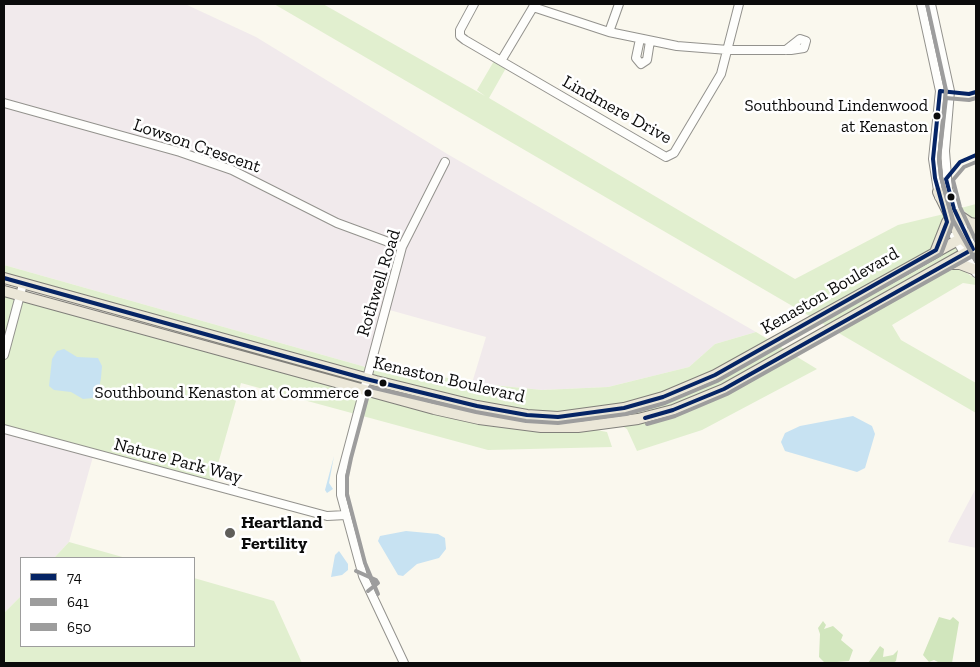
<!DOCTYPE html>
<style>
body{margin:0}
#map{position:relative;width:980px;height:667px;overflow:hidden;background:#faf8ee;font-family:"Zilla Slab",serif}
canvas{display:block}
.frame{position:absolute;inset:0;border:5px solid #0b0b0b;pointer-events:none}
.legend{position:absolute;left:20px;top:557px;width:175px;height:90px;box-sizing:border-box;background:#fff;border:1px solid #9d9d9d;margin:0;padding:6px 9px;list-style:none;font-size:15px;color:#0b0b0b}
.legend li{display:flex;align-items:center;gap:10px;height:25px}
.legend b{width:25px;border:1px solid #9d9d9d}
</style>
<div id="map">
<canvas width="980" height="667"></canvas>
<div class="frame"></div>
<ul class="legend">
<li><b style="height:6px;background:#052465"></b>74</li>
<li><b style="height:6px;background:#9d9d9d"></b>641</li>
<li><b style="height:6px;background:#9d9d9d"></b>650</li>
</ul>
</div>
<script>
const g = document.querySelector('canvas').getContext('2d');
g.lineJoin = 'round';
function paint(path, color) {
  g.fillStyle = color;
  g.fill(path, 'evenodd');
}
function poly(rows) {
  const path = new Path2D();
  for (const r of rows) {
    path.moveTo(r[0], r[1]);
    for (let i = 2; i < r.length; i += 2) path.lineTo(r[i], r[i + 1]);
  }
  return path;
}
function strokePath(path, color, width, dash) {
  g.strokeStyle = color;
  g.lineWidth = width;
  g.lineCap = dash ? 'butt' : 'round';
  g.setLineDash(dash || []);
  g.stroke(path);
}
function drawText(font, color, halo, rows, align = 'center') {
  g.font = font + ' "Zilla Slab",serif';
  g.lineWidth = 5;
  g.setLineDash([]);
  g.textBaseline = 'middle';
  g.strokeStyle = halo;
  g.fillStyle = color;
  for (const [text, x, y, turn = 0] of rows) {
    g.save();
    g.translate(x, y);
    g.rotate((+turn || 0) * Math.PI / 180);
    g.textAlign = isNaN(turn) ? turn : align;
    if (halo) g.strokeText(text, 0, 0);
    g.fillText(text, 0, 0);
    g.restore();
  }
}
paint(poly([
 [4,4,185,4,256,37,449,155,756,332,715,344,689,367,608,387,542,390,472,383,486,337,386,309,369,368,4,265],
 [4,429,94,453,69,542,54,558,21,558,21,596,4,613],
 [976,488,976,548,948,542,951,535]
]), '#f1eaec');
paint(poly([
 [274,4,323,4,485,96,477,90,494,61,506,68,489,98,795,279,898,225,944,214,947,222,936,250,956,240,964,254,878,303,881,308,946,270,959,268,976,279,976,285,963,283,892,325,901,340,976,383,976,413],
 [976,204,976,221,961,208],
 [4,265,369,368,381,364,472,383,542,390,608,387,689,367,715,344,756,332,817,369,702,430,637,451,627,429,617,423,581,427,607,432,612,447,488,450,241,383,212,485,4,429,4,292,363,388,366,379,4,276],
 [69,542,126,558,54,558],
 [194,578,274,601,302,663,4,663,4,613,21,596,21,646,194,646]
]), '#e1efcf');
paint(poly([
 [939,617,950,620,953,617,959,622,952,663,940,663,934,660,929,662,923,655],
 [823,621,826,625,824,629,833,626,843,635,841,640,853,650,849,661,825,663,819,657,820,634,818,628],
 [880,646,884,649,883,657,893,655,898,650,896,661,893,663,868,663]
]), '#d1e6bd');
paint(poly([
 [64,349,77,357,98,358,102,366,101,378,99,388,93,398,83,399,71,392,54,390,49,386,52,359,57,351],
 [853,416,872,426,875,434,865,468,857,472,785,451,781,442,785,433,800,426],
 [334,456,329,483,333,489,327,493,325,490],
 [406,531,438,534,445,538,446,549,439,558,417,564,403,576,398,575,378,541,380,536],
 [339,551,348,564,348,570,342,575,331,577,335,555]
]), '#c7e2f2');
const minor = poly([
 [474,4,460,30,460,36,465,40,501,61],
 [535,4,501,61,666,157,674,153,721,74,739,4],
 [921,4,940,91,933,159,939,197],
 [931,4,950,91,945,151,948,189,961,224,976,254],
 [533,7,609,32,677,46,728,50,791,50,804,48,806,41,800,39,786,50],
 [609,32,619,4],
 [640,39,636,58,641,64,647,60,650,41],
 [4,103,180,152,232,170,337,223,402,247],
 [954,236,976,273],
 [4,355,23,284],
 [4,429,312,512,327,516,346,515],
 [404,663,363,576,341,495,341,476,402,247,445,162]
]);
const major = poly([
 [938,192,960,237,973,249],
 [957,214,970,223,976,224],
 [936,250,947,222],
 [947,264,960,264,973,269],
 [4,278,376,381,477,406,527,415,558,417,624,408,663,397,715,375,976,230],
 [4,291,434,409,479,419,541,427,578,427,638,419,673,410,724,389,976,247]
]);
strokePath(minor, '#93928d', 10);
strokePath(major, '#807f7a', 12);
strokePath(minor, '#fefefc', 8);
strokePath(major, '#ebe7d8', 10);
strokePath(poly([
 [4,278,366,379,477,406,527,415,558,417,624,408,663,397,715,375,936,250,947,222,935,178,933,159,940,91,969,94,976,92],
 [645,418,673,410,724,389,973,249,954,209,946,179,960,162,976,155]
]), '#052465', 4);
strokePath(poly([
 [976,162,964,167,953,180,960,207,976,241],
 [647,424,675,416,727,394,976,254],
 [356,571,376,580,378,583,368,591],
 [378,594,365,563,347,494,347,477,351,458,370,387,476,412,526,421,558,423,626,414,665,403,717,381,941,254,953,222,941,177,939,159,946,98,969,100,976,98]
]), '#9d9d9d', 4);
strokePath(poly([
 [927,4,946,90,939,159,941,177,953,220,976,261]
]), '#9d9d9d', 4);
for (const [x, y, r, color] of [
 [937,116,4.5,"#0b0b0b"],
 [951,197,4.5,"#0b0b0b"],
 [383,383,4.5,"#0b0b0b"],
 [368,393,4.5,"#0b0b0b"],
 [230,533,6,"#5f5e5a"]
]) {
  const dot = new Path2D();
  dot.arc(x, y, r, 0, 2 * Math.PI);
  g.fillStyle = color;
  g.fill(dot);
  strokePath(dot, '#fff', 2);
}
drawText('17px', '#0b0b0b', '#fff', [
 ["Southbound Lindenwood",928,106],
 ["at Kenaston",928,127],
 ["Southbound Kenaston at Commerce",359,393]
], 'right');
drawText('18px', '#0b0b0b', '#fff', [
 ["Lindmere Drive",617,110,29],
 ["Lowson Crescent",197,146,19],
 ["Rothwell Road",379,283,-73],
 ["Kenaston Boulevard",830,291,-30],
 ["Kenaston Boulevard",449,380,13],
 ["Nature Park Way",178,461,15]
]);
drawText('bold 18px', '#0b0b0b', '#fff', [
 ["Heartland",241,523],
 ["Fertility",241,544]
], 'left');
</script>
